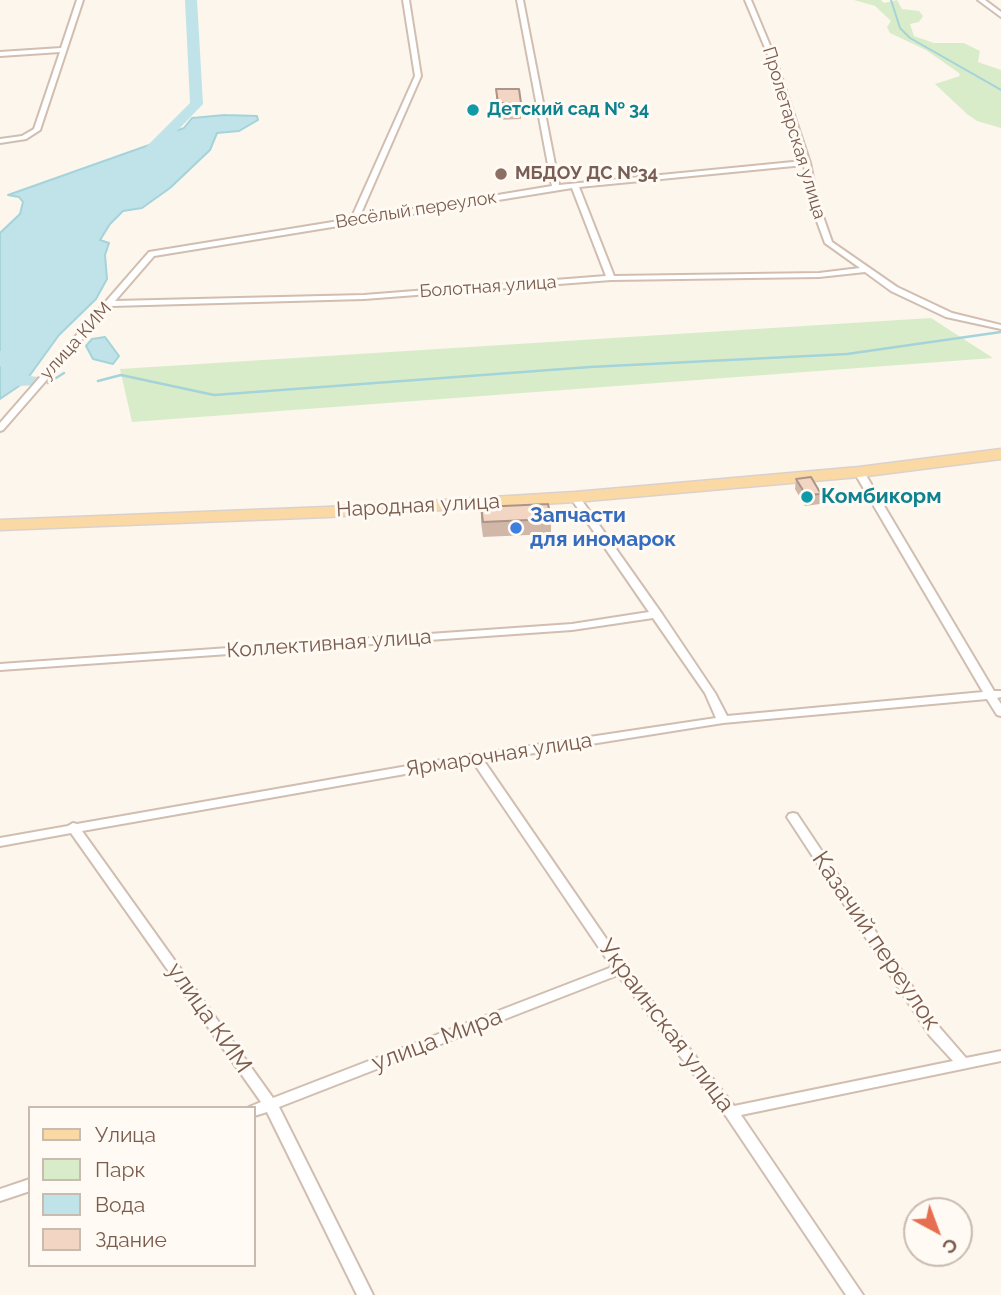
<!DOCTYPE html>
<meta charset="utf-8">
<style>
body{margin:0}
#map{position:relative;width:1001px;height:1295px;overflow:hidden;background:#fdf6ec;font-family:Raleway,sans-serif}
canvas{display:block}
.legend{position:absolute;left:28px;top:1106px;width:228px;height:161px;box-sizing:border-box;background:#fffaf3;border:2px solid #cabbb1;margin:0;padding:9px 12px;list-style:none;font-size:21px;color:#7a5c4d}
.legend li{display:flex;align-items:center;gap:14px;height:35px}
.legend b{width:35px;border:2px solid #cabbb1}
.north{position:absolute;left:903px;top:1197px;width:70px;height:70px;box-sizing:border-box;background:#fffaf3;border:2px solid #cabbb1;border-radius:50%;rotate:139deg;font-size:19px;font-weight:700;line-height:28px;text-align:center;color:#7a5c4d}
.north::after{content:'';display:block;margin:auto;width:24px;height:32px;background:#e76f51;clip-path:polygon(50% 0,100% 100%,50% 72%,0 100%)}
</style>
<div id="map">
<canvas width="1001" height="1295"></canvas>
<ul class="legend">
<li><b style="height:9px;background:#fbd9a5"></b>Улица</li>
<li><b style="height:19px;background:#d8ecc9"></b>Парк</li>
<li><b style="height:19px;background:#bfe3e8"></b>Вода</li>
<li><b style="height:19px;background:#f3d5c3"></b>Здание</li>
</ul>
<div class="north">С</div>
</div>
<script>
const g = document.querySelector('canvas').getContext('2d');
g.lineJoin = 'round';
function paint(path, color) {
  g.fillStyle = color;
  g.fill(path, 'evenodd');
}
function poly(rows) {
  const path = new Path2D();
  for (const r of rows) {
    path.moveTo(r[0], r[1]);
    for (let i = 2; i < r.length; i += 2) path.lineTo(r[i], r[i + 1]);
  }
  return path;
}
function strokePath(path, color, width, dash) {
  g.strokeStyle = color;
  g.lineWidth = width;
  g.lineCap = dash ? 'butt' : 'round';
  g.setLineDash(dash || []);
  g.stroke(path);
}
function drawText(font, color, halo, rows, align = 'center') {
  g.font = font + ' Raleway,sans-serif';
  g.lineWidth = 6;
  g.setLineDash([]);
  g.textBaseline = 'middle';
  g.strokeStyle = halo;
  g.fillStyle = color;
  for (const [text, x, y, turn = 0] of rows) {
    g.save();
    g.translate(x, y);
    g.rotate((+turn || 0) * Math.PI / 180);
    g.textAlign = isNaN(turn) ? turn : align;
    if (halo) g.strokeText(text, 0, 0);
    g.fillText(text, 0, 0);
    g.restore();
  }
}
paint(poly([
 [854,0,881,0,884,3,897,0,902,9,919,11,923,16,919,22,910,24,914,36,934,43,964,43,980,51,978,62,1001,70,1001,128,977,121,967,114,935,84,960,76,959,73,926,50,890,33,887,27,891,21,875,6],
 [931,318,993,358,132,422,120,369]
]), '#d8ecc9');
const water = poly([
 [225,115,257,116,258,120,239,131,217,133,210,150,170,188,142,208,123,211,110,224,100,240,109,243,105,255,107,279,96,299,59,335,25,382,0,399,0,233,20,214,23,202,19,197,8,195,152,144,161,136,184,128,192,118,225,115],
 [105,337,119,356,113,364,93,359,86,346,92,339,105,337]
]);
paint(water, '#bfe3e8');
strokePath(water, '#a5d3da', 2);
strokePath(poly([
 [891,0,900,28,910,38,1001,90]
]), '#a5d3da', 2);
strokePath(poly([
 [98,381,121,375,214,395,590,367,847,354,1001,332],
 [48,383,64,373]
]), '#a5d3da', 2.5);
paint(poly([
 [185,0,197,0,203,104,154,155,144,155,144,149,190,103,185,0],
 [0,351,6,352,29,376,39,377,42,381,39,385,19,386,0,366,0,351]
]), '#bfe3e8');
const minor = poly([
 [77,0,83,0,40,130,26,139,0,143,0,139,22,136,34,129,60,52,0,56,0,52,61,48,77,0],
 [403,0,409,0,421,76,359,218,552,186,517,0,523,0,559,185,803,161,768,55,745,0,751,0,774,55,810,163,818,202,832,242,897,287,952,313,1001,325,1001,329,946,317,891,291,865,272,819,277,611,280,364,299,111,306,3,430,0,431,0,423,149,252,351,219,415,76,403,0],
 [804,165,810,202,825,243,860,268,819,273,614,276,579,187,804,165],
 [572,188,606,276,364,295,115,301,154,256,572,188],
 [978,0,985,0,1001,12,1001,17,978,0],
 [859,469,864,472,994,691,1001,691,1001,697,997,698,1001,704,1001,716,997,715,987,699,723,723,484,761,625,966,734,1106,953,1061,930,1036,789,820,787,817,789,814,793,813,797,814,940,1028,966,1058,1001,1051,1001,1061,741,1115,863,1295,846,1295,726,1116,618,975,279,1107,373,1295,357,1295,267,1112,254,1116,254,1108,249,1107,261,1102,71,833,0,846,0,838,68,826,73,823,77,824,476,754,716,718,705,693,653,618,572,630,0,670,0,664,572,624,649,612,570,497,575,494,578,495,662,614,715,693,727,716,983,692,854,472,859,469],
 [473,762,612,967,273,1098,82,831,473,762],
 [30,1179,30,1191,0,1201,0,1189,30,1179]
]);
const primary = poly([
 [1001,449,1001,459,859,477,575,502,327,517,0,530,0,520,327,507,575,492,859,467,1001,449]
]);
strokePath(minor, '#d1beb0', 4);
strokePath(primary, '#dad1cd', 3);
paint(minor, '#fff');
paint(primary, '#fbd9a5');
paint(poly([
 [496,89,521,103,521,119,498,120,496,105],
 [796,479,821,494,820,504,805,506,795,489],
 [481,507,551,519,551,534,483,537,481,522]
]), '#d1b7a8');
const building = poly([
 [496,89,519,89,521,103,498,103,496,89],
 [811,477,821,494,806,495,796,479,811,477],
 [548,504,551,519,483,522,481,507,548,504]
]);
paint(building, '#f3d5c3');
strokePath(building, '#aa9588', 2);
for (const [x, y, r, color] of [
 [473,110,7,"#0f9aa8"],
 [501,174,7,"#8d6e63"],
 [807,497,7,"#0f9aa8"],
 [516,528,7,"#3f7fe0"]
]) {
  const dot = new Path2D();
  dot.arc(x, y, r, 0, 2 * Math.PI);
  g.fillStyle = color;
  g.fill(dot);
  strokePath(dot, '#fffaf3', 2.5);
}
drawText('bold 18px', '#0d838f', '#fffaf3', [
 ["Детский сад № 34",487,110]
], 'left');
drawText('18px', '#7a5c4d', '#fffaf3', [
 ["Пролетарская улица",794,133,73],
 ["Весёлый переулок",416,210,-9],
 ["Болотная улица",488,287,-4],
 ["улица КИМ",76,341,-48]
]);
drawText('bold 18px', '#785e54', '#fffaf3', [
 ["МБДОУ ДС №34",515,174]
], 'left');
drawText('bold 21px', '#0d838f', '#fffaf3', [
 ["Комбикорм",821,497]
], 'left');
drawText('21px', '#7a5c4d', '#fffaf3', [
 ["Народная улица",418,506,-3],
 ["Коллективная улица",329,644,-4],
 ["Ярмарочная улица",499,755,-9]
]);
drawText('bold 21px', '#366cbe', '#fffaf3', [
 ["Запчасти",530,516],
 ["для иномарок",530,540]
], 'left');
drawText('24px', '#7a5c4d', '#fffaf3', [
 ["Казачий переулок",876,941,56],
 ["улица КИМ",209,1018,55],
 ["Украинская улица",666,1026,53],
 ["улица Мира",437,1040,-21]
]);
</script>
